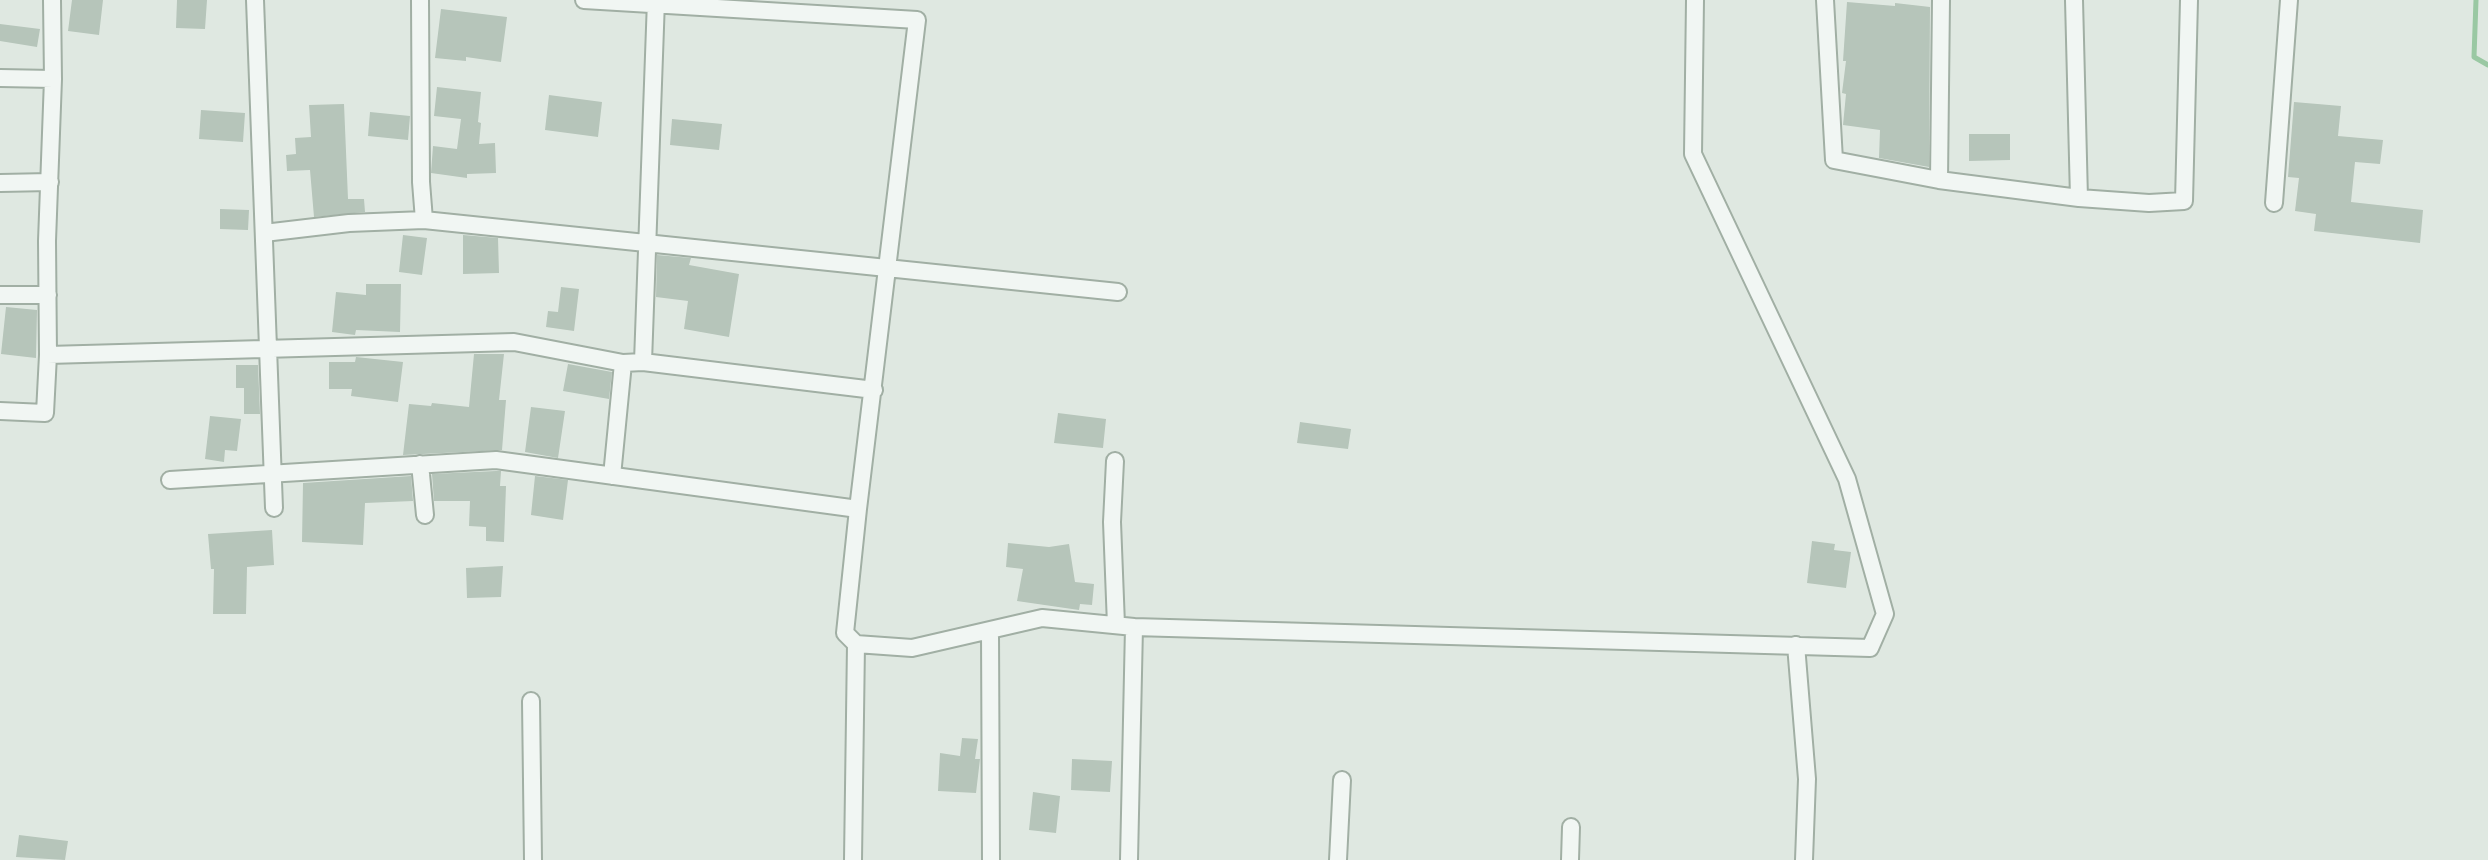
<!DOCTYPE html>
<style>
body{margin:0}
canvas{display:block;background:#dfe8e1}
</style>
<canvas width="2488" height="860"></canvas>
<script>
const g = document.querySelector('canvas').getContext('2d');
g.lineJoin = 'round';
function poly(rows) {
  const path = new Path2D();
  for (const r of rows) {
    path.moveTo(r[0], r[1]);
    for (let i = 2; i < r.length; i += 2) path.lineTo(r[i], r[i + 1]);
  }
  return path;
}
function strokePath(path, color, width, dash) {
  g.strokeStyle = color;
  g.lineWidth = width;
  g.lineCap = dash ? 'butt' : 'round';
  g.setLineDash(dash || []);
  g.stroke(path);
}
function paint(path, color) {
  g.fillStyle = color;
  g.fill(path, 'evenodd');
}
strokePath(poly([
 [2476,0,2474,57,2488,65]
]), '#9ac8a3', 5);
paint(poly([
 [72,0,103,0,99,35,68,31],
 [177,0,207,0,205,29,176,28],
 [1847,2,1895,6,1895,3,1930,7,1929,167,1879,158,1880,130,1843,125,1846,94,1842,93,1846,61,1843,61],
 [441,9,507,17,501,62,466,57,466,61,435,58],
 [0,24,40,29,37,47,0,41],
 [437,87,481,92,478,122,481,123,479,144,495,143,496,173,467,174,467,178,431,173,433,146,457,149,461,119,434,116],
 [549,95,602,102,598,137,545,130],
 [2294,102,2341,106,2338,136,2383,140,2380,164,2355,162,2351,202,2423,210,2420,243,2314,231,2316,214,2295,211,2299,178,2288,177],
 [344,104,348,199,364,199,365,212,314,217,310,170,287,171,286,155,296,154,295,138,311,137,309,105],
 [201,110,245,113,243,142,199,139],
 [370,112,410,116,408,140,368,136],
 [672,119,722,124,719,150,670,145],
 [1969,134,2010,134,2010,160,1969,161],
 [220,209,249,210,248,230,220,229],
 [403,235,427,238,422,275,399,272],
 [463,235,498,238,499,273,463,274],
 [657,255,691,258,689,265,739,274,729,337,684,329,688,301,656,297],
 [366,284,401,284,400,332,356,330,355,335,332,332,336,292,366,295],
 [561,287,579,289,574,331,546,327,548,311,558,312],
 [6,307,37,310,36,358,1,354],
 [474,354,504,354,499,400,506,400,502,450,403,455,409,404,431,406,432,403,469,407],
 [356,357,403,362,398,402,351,396,352,389,329,389,329,362,355,362],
 [568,364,612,372,609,399,563,391],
 [236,365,258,365,260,414,244,414,244,388,236,388],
 [531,407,565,411,558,458,525,452],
 [1058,413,1106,419,1103,448,1054,443],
 [210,416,241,419,237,451,225,450,224,462,205,459],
 [1300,422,1351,429,1348,449,1297,443],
 [496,471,501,471,500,486,506,486,504,542,486,541,486,527,469,526,470,501,434,501,432,474],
 [411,476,413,501,365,503,363,545,302,542,303,483],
 [535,476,568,480,563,520,531,515],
 [272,530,274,565,247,567,246,614,213,614,214,569,211,569,208,534],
 [1812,541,1835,544,1834,550,1851,552,1846,588,1807,583],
 [1008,543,1049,547,1069,544,1075,582,1094,584,1092,605,1080,604,1079,610,1017,601,1023,569,1006,567],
 [503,566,501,597,467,598,466,568],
 [962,738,978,739,975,759,980,759,976,793,938,791,940,753,960,756],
 [1072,759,1112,761,1110,792,1071,790],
 [1033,792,1060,796,1056,833,1029,830],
 [19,835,68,841,65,860,16,857]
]), '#b6c5ba');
const minor = poly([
 [255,0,274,508],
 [584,0,917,20,858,509],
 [1825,0,1834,160,1939,180,1941,0],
 [2074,0,2079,198],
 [0,78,53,79],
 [1939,180,2079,198,2149,203,2184,201,2189,0],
 [0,183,50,182],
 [2274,203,2289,0],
 [424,220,1118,292],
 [264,233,349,223,424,220,421,182,420,0],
 [0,295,48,295],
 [48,355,514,342,623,363,612,476],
 [643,362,874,390],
 [623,363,643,362,656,0],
 [0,411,45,413,48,355,47,241,53,79,52,0],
 [1115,461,1112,522,1116,625],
 [420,464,425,515],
 [170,480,496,460,858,509,845,633,856,644,912,648,1042,618,1134,627,1129,860],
 [1134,627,1870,648,1885,614,1847,479,1693,154,1695,0],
 [990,631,991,860],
 [1796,645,1807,779,1804,860],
 [531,701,533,860],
 [853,860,856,644],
 [1338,860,1342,780],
 [1570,860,1571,827]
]);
strokePath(minor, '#a1afa4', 20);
strokePath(minor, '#f1f6f3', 16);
</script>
